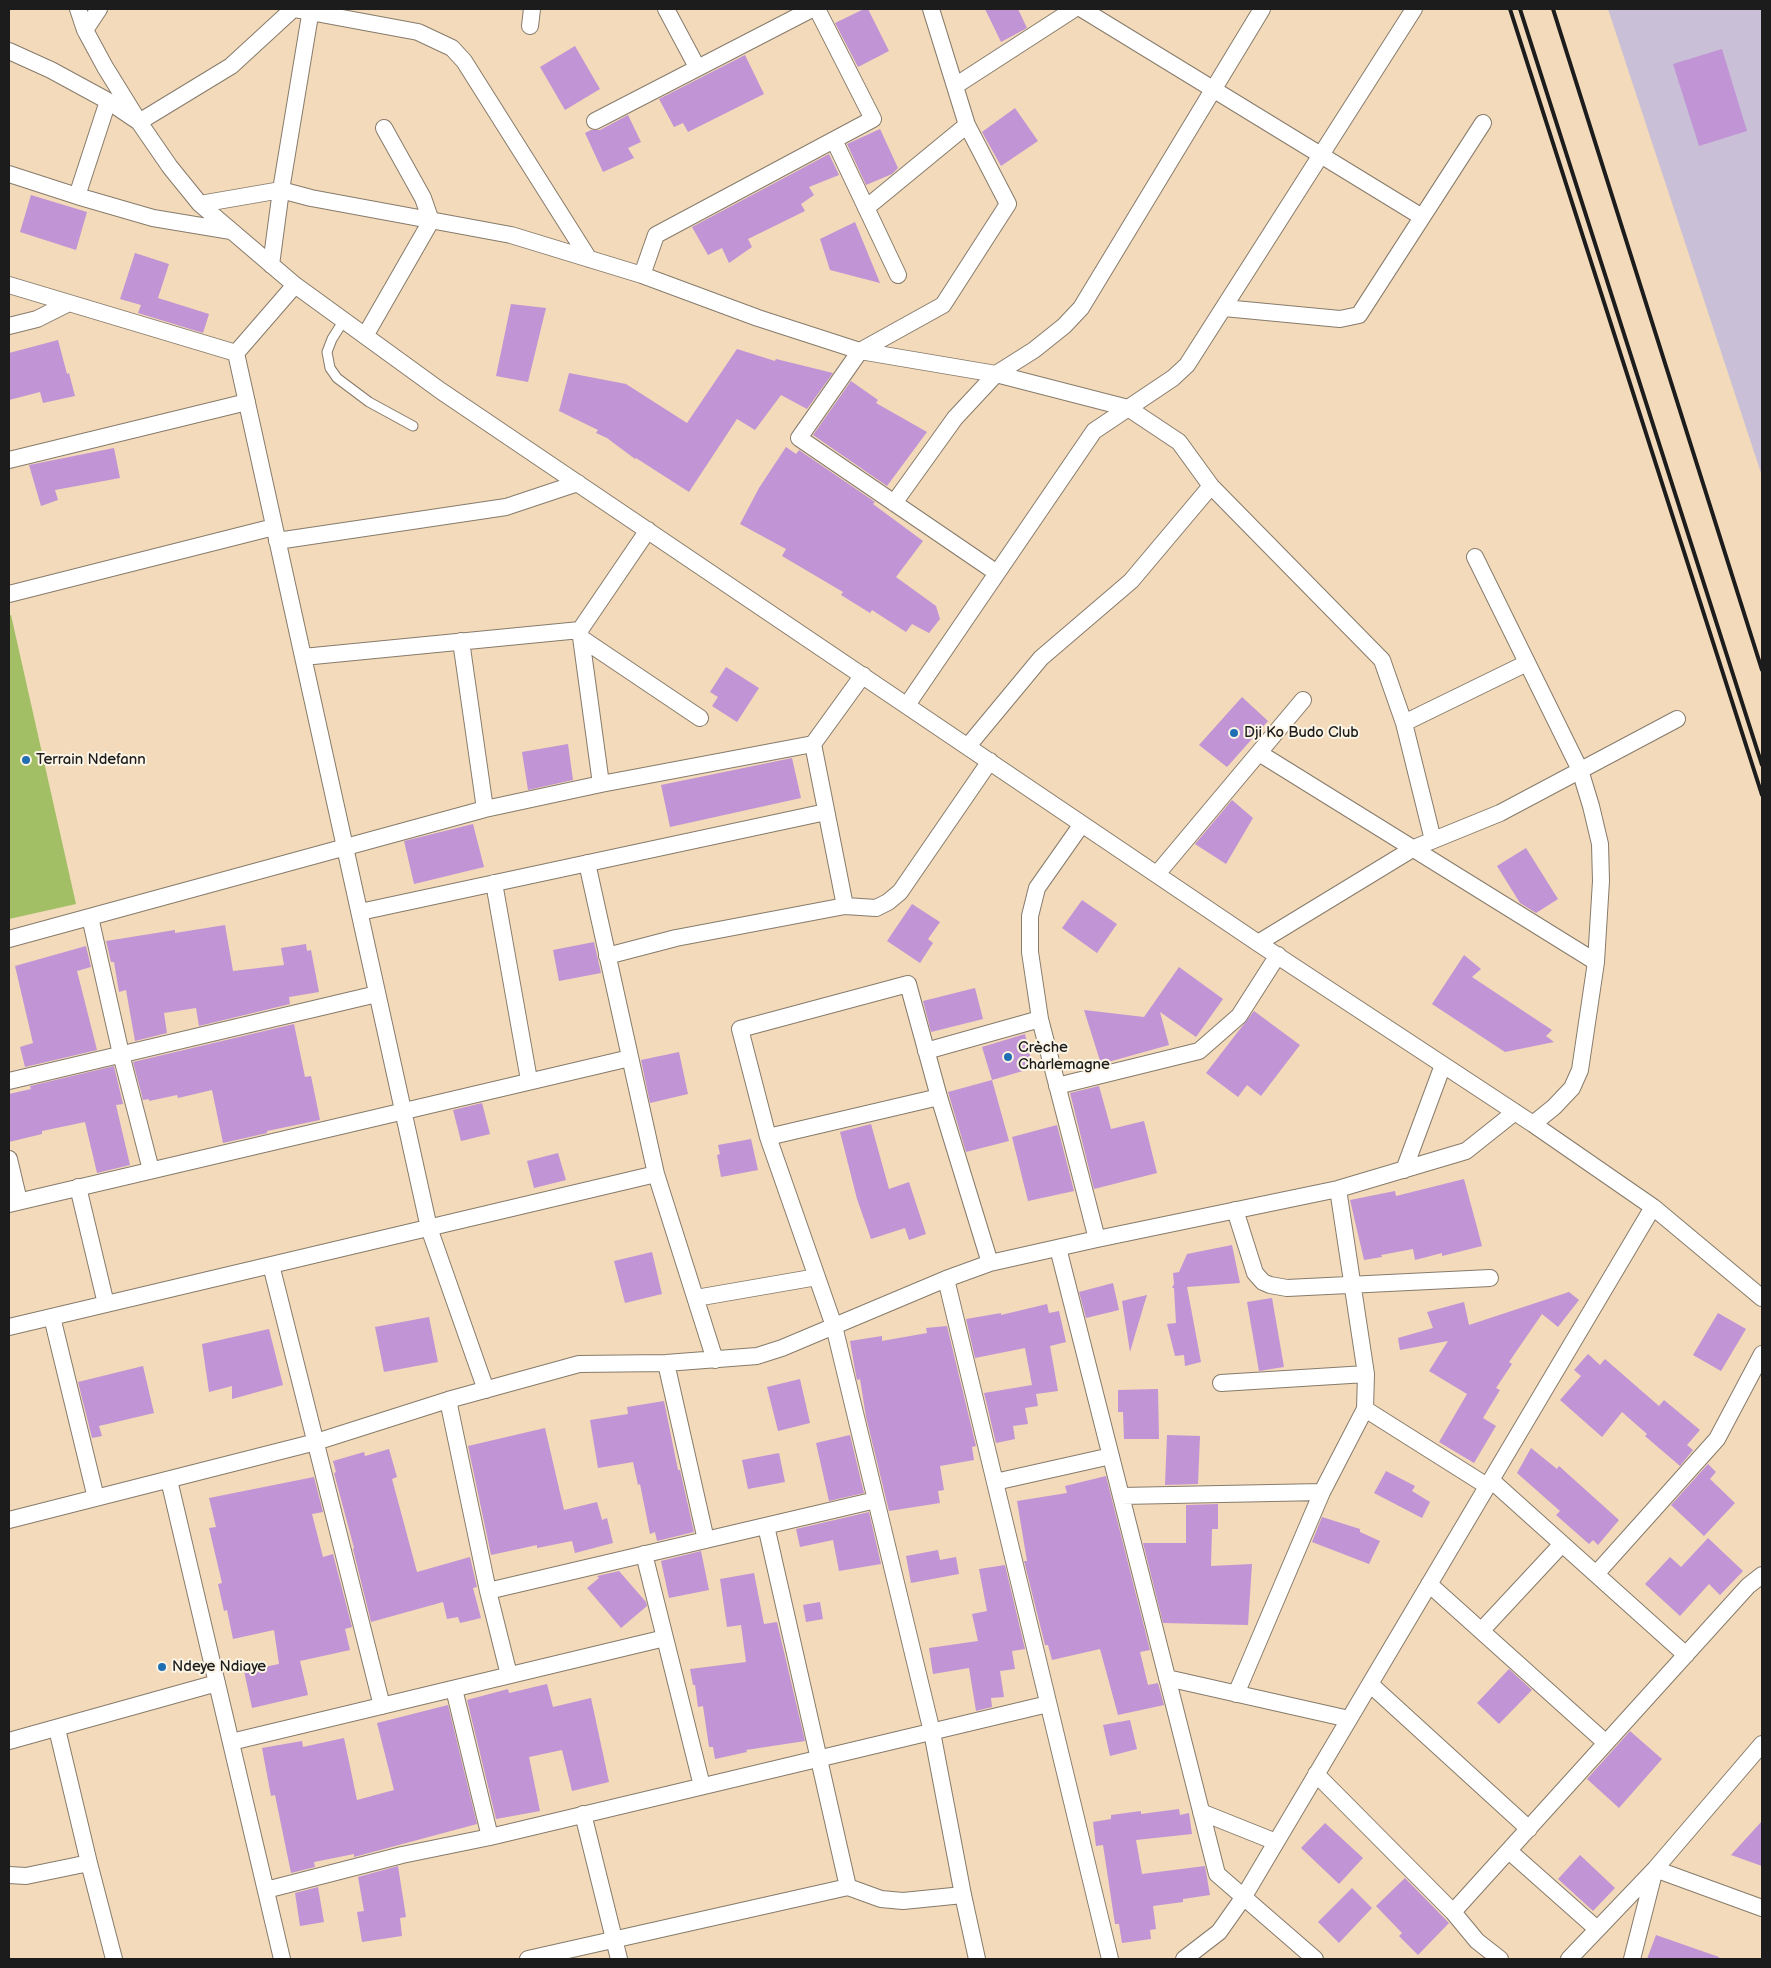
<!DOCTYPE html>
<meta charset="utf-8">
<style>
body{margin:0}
#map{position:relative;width:1771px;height:1968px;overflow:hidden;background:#f2daba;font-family:"Balsamiq Sans",sans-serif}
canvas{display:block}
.frame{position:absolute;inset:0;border:10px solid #1c1c1c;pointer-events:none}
</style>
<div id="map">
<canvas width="1771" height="1968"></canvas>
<div class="frame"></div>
</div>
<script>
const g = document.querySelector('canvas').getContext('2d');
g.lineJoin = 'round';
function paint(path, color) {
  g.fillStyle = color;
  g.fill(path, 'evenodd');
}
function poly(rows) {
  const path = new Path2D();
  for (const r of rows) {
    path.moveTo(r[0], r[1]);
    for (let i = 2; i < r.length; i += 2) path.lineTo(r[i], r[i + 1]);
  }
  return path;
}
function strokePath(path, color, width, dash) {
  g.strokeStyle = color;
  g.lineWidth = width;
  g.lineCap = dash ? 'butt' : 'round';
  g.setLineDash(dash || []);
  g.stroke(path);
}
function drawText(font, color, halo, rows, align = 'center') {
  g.font = font + ' "Balsamiq Sans",sans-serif';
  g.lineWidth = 4;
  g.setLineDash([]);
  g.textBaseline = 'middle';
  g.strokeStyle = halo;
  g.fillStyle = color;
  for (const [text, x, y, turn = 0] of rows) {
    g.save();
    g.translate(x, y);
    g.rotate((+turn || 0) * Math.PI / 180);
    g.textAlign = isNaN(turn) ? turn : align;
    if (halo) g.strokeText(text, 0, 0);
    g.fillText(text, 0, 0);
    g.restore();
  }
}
paint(poly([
 [1608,9,1762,9,1762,478,1762,476]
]), '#c9bfd7');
paint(poly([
 [9,615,11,615,76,904,9,919]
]), '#a3bf66');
paint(poly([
 [864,9,868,9,889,51,858,67,835,23],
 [985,9,1018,9,1027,28,1001,42],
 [575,46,600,89,565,110,540,67],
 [1722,49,1747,131,1699,146,1673,64],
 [745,55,764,94,688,132,683,123,674,127,659,99],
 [1015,108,1038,141,1001,166,982,132],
 [628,115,641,142,628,148,634,158,603,172,585,133,591,130,600,130],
 [880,129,898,168,892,174,866,185,847,144],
 [829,154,839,175,809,187,814,195,801,204,805,211,748,239,752,247,729,263,722,248,708,255,692,227],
 [31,195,87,212,76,250,20,232],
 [855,222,880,283,830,270,820,239],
 [135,253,169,264,158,298,209,314,203,333,138,313,141,305,120,299],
 [511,304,546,308,528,382,496,376],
 [58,340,67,374,69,373,75,396,43,403,40,392,9,400,9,353],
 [737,349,775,361,776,359,833,373,807,409,781,395,755,430,737,419,689,492,636,458,635,459,607,438,596,433,598,430,559,411,569,373,626,384,687,423],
 [851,381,878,400,876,403,927,432,887,486,813,435],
 [786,447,796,454,799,450,875,502,873,504,923,541,896,577,936,606,940,619,929,633,912,624,906,632,872,610,870,613,841,595,843,592,782,556,786,549,740,524,759,488],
 [114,448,120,478,55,490,58,500,41,506,29,465],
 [726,667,759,688,737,722,712,706,718,697,710,692],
 [1242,697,1268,721,1227,767,1199,745],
 [568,744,573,780,528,790,522,752],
 [792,758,801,798,670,827,661,785],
 [1232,800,1253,818,1226,864,1195,844],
 [473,824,484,867,414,884,404,841],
 [1526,848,1558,899,1536,913,1520,903,1497,866],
 [1082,900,1117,924,1097,953,1062,928],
 [912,904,940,922,928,939,933,943,920,963,887,941],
 [225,925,233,971,284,965,281,948,306,944,307,951,311,950,319,992,289,997,290,1004,199,1026,196,1008,164,1013,167,1033,135,1041,126,990,119,992,114,962,111,962,106,941,175,930,175,933],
 [594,942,601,973,559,981,553,950],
 [86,946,91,967,77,971,97,1050,25,1067,20,1047,33,1043,15,966],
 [1464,955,1481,969,1472,977,1552,1030,1546,1036,1554,1042,1505,1052,1432,1004],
 [1179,967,1223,999,1196,1037,1160,1012,1169,1045,1101,1064,1084,1010,1144,1017],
 [975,988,983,1019,931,1032,923,1001],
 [1254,1011,1300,1045,1261,1096,1247,1085,1238,1097,1206,1073],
 [294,1024,305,1077,311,1076,320,1120,267,1131,267,1133,223,1143,212,1090,178,1098,177,1095,149,1101,149,1099,143,1100,133,1062],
 [1025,1034,1033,1068,992,1080,982,1047],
 [679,1052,688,1094,650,1103,641,1060],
 [114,1066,123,1104,116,1105,130,1165,97,1173,85,1122,42,1131,42,1134,9,1142,9,1094,31,1089,30,1086],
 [992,1080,1009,1141,966,1152,948,1092],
 [1099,1086,1111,1129,1144,1121,1157,1173,1094,1189,1070,1093],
 [482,1103,490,1134,461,1141,453,1110],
 [871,1124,889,1189,909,1182,926,1234,909,1240,905,1228,871,1239,857,1199,840,1132],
 [1057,1125,1074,1191,1028,1201,1012,1137],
 [751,1139,758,1170,721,1177,717,1155,720,1154,718,1145],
 [558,1153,566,1180,534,1188,527,1161],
 [1464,1179,1482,1246,1442,1256,1442,1253,1415,1260,1413,1249,1381,1255,1382,1257,1364,1260,1350,1200,1395,1191,1396,1196],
 [1232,1245,1240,1283,1187,1287,1201,1362,1185,1366,1184,1355,1175,1356,1167,1324,1176,1323,1174,1288,1172,1288,1174,1284,1173,1273,1179,1272,1187,1254],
 [652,1252,662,1294,625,1303,614,1261],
 [1113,1283,1119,1310,1086,1318,1079,1292],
 [1569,1292,1579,1300,1558,1327,1542,1314,1509,1362,1512,1364,1496,1388,1500,1390,1483,1418,1496,1426,1474,1463,1439,1442,1467,1394,1429,1371,1448,1341,1400,1350,1398,1338,1433,1328,1427,1312,1464,1302,1469,1325],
 [1147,1295,1143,1308,1130,1352,1122,1301],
 [1272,1298,1284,1367,1259,1371,1247,1302],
 [1047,1304,1049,1313,1059,1311,1066,1342,1050,1346,1058,1391,1036,1394,1038,1406,1025,1408,1028,1424,1013,1426,1015,1439,996,1443,984,1393,1032,1385,1025,1348,975,1358,966,1319,1001,1313,1001,1315],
 [1718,1313,1746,1329,1721,1371,1693,1355],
 [429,1317,438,1362,384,1372,375,1327],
 [947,1326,976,1446,972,1447,974,1460,940,1466,944,1490,938,1491,940,1503,889,1511,866,1417,860,1379,857,1380,855,1370,850,1341,882,1336,882,1341,927,1333,926,1328],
 [269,1329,283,1385,232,1399,232,1386,209,1392,202,1344],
 [1588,1354,1600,1365,1605,1359,1659,1406,1664,1400,1700,1430,1687,1445,1693,1450,1680,1466,1645,1436,1647,1434,1622,1412,1602,1437,1560,1400,1581,1376,1574,1370],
 [143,1366,154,1413,99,1426,102,1436,92,1438,78,1382],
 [800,1379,810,1423,778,1431,767,1387],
 [1158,1389,1159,1439,1124,1439,1123,1412,1118,1412,1118,1390],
 [664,1401,678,1470,680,1470,694,1532,657,1541,655,1532,650,1534,640,1484,638,1485,633,1462,598,1468,590,1420,628,1414,627,1407],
 [545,1428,564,1510,597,1502,602,1520,607,1518,613,1543,575,1553,572,1541,537,1548,537,1545,491,1555,468,1446],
 [850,1435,864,1493,829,1501,816,1443],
 [1167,1435,1200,1436,1198,1484,1165,1485],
 [1531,1448,1557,1469,1559,1466,1619,1520,1598,1545,1593,1540,1589,1544,1556,1515,1560,1511,1517,1473],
 [389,1449,397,1477,392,1479,417,1572,470,1557,477,1587,473,1588,481,1618,460,1623,458,1617,447,1619,443,1602,371,1622,353,1549,354,1548,334,1473,336,1472,333,1461,364,1452,365,1456],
 [779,1453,785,1482,748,1489,742,1460],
 [1708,1464,1716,1472,1710,1479,1735,1503,1704,1536,1671,1505],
 [1386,1471,1415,1486,1412,1491,1430,1502,1422,1518,1374,1493],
 [1106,1476,1150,1650,1140,1652,1148,1685,1158,1683,1164,1705,1118,1715,1100,1649,1052,1660,1048,1645,1045,1645,1024,1561,1027,1561,1017,1501,1067,1493,1065,1486],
 [314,1477,323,1512,312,1514,323,1557,333,1554,352,1627,345,1629,350,1650,300,1661,308,1695,252,1708,244,1671,279,1664,274,1630,233,1639,227,1610,224,1611,218,1584,222,1583,209,1528,216,1527,209,1498],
 [1218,1504,1218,1529,1212,1529,1211,1566,1252,1564,1248,1625,1163,1623,1143,1543,1186,1543,1186,1505],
 [869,1512,881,1564,839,1571,833,1540,800,1547,796,1529],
 [1322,1517,1360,1529,1360,1532,1380,1541,1369,1564,1312,1542],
 [1708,1538,1743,1571,1720,1595,1709,1584,1680,1616,1645,1584,1670,1557,1681,1567],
 [938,1550,940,1560,956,1557,959,1574,911,1583,906,1556],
 [701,1551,709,1590,669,1598,661,1561],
 [1005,1565,1025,1649,1012,1651,1015,1669,1000,1671,1004,1697,991,1698,992,1707,976,1711,969,1668,933,1674,929,1648,978,1641,972,1614,987,1611,979,1569],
 [619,1571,646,1602,647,1606,621,1628,587,1588,599,1578,597,1576],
 [754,1573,764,1624,777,1622,805,1741,746,1750,747,1752,715,1759,713,1747,709,1747,703,1706,698,1707,695,1685,693,1685,690,1669,746,1662,741,1625,727,1627,720,1579],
 [820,1602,823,1619,806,1622,803,1605],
 [1509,1669,1532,1690,1499,1724,1477,1703],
 [547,1684,553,1707,591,1698,609,1782,572,1791,562,1750,529,1757,540,1811,496,1819,467,1700,508,1689,509,1693],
 [448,1705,477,1824,354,1857,354,1854,314,1862,315,1867,291,1873,275,1795,271,1796,262,1748,302,1741,303,1747,344,1738,357,1800,394,1790,377,1723],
 [1130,1720,1137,1749,1110,1756,1103,1725],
 [1630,1731,1662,1759,1619,1808,1587,1779],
 [1179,1809,1180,1815,1189,1813,1192,1834,1136,1840,1142,1874,1205,1866,1210,1895,1183,1899,1183,1902,1153,1906,1156,1929,1150,1930,1151,1939,1122,1943,1119,1924,1115,1924,1103,1845,1096,1846,1093,1822,1111,1819,1111,1815,1141,1811,1141,1814],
 [1762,1821,1762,1866,1731,1855],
 [1325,1823,1363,1858,1339,1884,1301,1848],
 [1580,1855,1615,1888,1593,1911,1558,1879],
 [398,1866,406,1917,400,1918,402,1936,362,1942,357,1912,364,1911,358,1877],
 [1405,1878,1449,1923,1418,1955,1399,1936,1402,1933,1376,1906],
 [318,1887,324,1922,300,1926,295,1893],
 [1352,1888,1372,1908,1339,1943,1318,1922],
 [1656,1935,1719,1957,1718,1959,1647,1959]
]), '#c194d5');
const service = poly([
 [344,320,332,339,327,352,330,368,337,378,369,402,413,426]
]);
const minor = poly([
 [78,9,85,30,105,67,139,122,170,167,200,204,295,285,441,391,1258,943,1533,1124,1653,1207,1762,1298],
 [294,9,418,32,452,48,464,61,589,259],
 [666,9,697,67],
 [931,9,967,125,1008,204,943,305,860,351,799,438,997,573],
 [1082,9,1422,217],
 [530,26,532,9],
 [85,30,99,9],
 [9,51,51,70,108,101,139,122,231,66,293,9],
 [955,86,1074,9],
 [595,121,812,9],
 [834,140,898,275],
 [9,174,77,196,153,218,231,231],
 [77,196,108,101],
 [200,204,281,190,311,198,511,235,642,275,758,318,860,351,996,374,1128,408,1179,442,1211,486,1382,660,1404,723,1433,840],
 [866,208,967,125],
 [271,265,281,190,311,9],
 [642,275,656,235,873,119,817,9],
 [9,285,236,353],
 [1224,308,1340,319,1359,315,1483,123],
 [9,326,37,319,69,303],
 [365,336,431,221,423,198,384,128],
 [236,353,429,1228,486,1390],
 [236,353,295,285],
 [9,460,247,402],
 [894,503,955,418,996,374,1034,350,1064,326,1081,308,1262,9],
 [277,541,506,507,578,483],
 [1475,557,1580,770,1591,806,1600,844,1601,881,1596,962],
 [9,594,274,527],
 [581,638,700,718],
 [461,641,485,809],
 [303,657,580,630],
 [907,705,1094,431,1173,378,1187,365,1414,9],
 [1404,723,1527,663],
 [813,744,845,906,876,908,888,902,900,892,990,761],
 [968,746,1041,658,1131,581,1211,486],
 [1259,753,1596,962,1580,1070,1572,1088,1554,1107,1533,1124],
 [601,784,580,630,648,530],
 [1082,824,1037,888,1030,916,1030,952,1040,1019,1097,1239],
 [587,863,656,1174,715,1360],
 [1157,874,1303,700],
 [494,883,529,1080],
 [360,912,826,812],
 [90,917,121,1054,151,1170],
 [9,939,485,809,601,784,813,744,863,675],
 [1258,943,1414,848,1500,813,1677,719],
 [607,956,676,938,845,906],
 [926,1051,1040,1019],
 [9,1081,377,994],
 [1057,1086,1199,1051,1239,1016,1278,955],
 [768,1137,939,1097],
 [9,1159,19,1201],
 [1404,1170,1443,1065],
 [78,1187,106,1304],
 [9,1204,630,1058],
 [1235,1210,1255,1273,1263,1282,1270,1285,1287,1288,1490,1278],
 [1058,1248,1217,1874,1315,1959],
 [271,1265,382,1706],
 [946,1279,1110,1959],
 [696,1298,817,1277],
 [52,1317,96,1498],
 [9,1327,656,1174],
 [666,1363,706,1540],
 [1221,1383,1366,1374],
 [448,1400,488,1591,509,1675],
 [1365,1409,1487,1486],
 [169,1480,282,1959],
 [1491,1480,1686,1655],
 [995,1482,1111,1456],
 [1121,1496,1322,1492],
 [9,1520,316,1442,448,1400,579,1364,666,1363,757,1356,782,1348,946,1279,990,1263,1097,1239,1338,1189,1466,1151,1515,1112],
 [766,1526,848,1887,881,1899,903,1901,963,1895],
 [644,1554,702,1786],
 [1596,1574,1717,1439,1762,1354],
 [1429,1584,1606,1743],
 [488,1591,876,1500],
 [1481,1631,1562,1544],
 [1167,1678,1349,1719],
 [1370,1684,1529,1829],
 [454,1689,490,1837],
 [1236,1694,1322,1492,1365,1409,1366,1374,1338,1189],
 [57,1729,89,1863,114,1959],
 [9,1741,217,1683],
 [231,1742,665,1638],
 [1316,1774,1453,1912,1477,1941,1500,1959],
 [1201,1812,1276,1842],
 [583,1814,619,1959],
 [1509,1851,1597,1929],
 [9,1875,26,1876,89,1863],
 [266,1890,402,1855,490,1837,1048,1704],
 [1453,1912,1748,1586,1762,1575],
 [528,1959,848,1887],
 [977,1959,963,1895,932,1732,834,1326,768,1137,740,1029,908,984,939,1097,990,1263],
 [1184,1959,1219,1932,1243,1898,1653,1207],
 [1569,1959,1655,1869,1762,1744],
 [1632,1959,1655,1869,1762,1908]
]);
strokePath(service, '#877b6b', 11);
strokePath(minor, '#877b6b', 18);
strokePath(service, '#fff', 9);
strokePath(minor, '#fff', 16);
strokePath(poly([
 [1510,9,1762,795],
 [1520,9,1762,765],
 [1553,9,1762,670]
]), '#1c1c1c', 4);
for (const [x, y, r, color] of [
 [1234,733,5,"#1f6fb2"],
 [26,760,5,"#1f6fb2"],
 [1008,1057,5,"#1f6fb2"],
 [162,1667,5,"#1f6fb2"]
]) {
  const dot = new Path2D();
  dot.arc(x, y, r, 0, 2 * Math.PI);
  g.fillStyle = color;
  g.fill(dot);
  strokePath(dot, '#fcf5e5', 2);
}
drawText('15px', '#1c1c1c', '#fcf5e5', [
 ["Dji Ko Budo Club",1244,733],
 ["Terrain Ndefann",36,760],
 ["Crèche",1018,1048],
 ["Charlemagne",1018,1065],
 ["Ndeye Ndiaye",172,1667]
], 'left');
</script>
